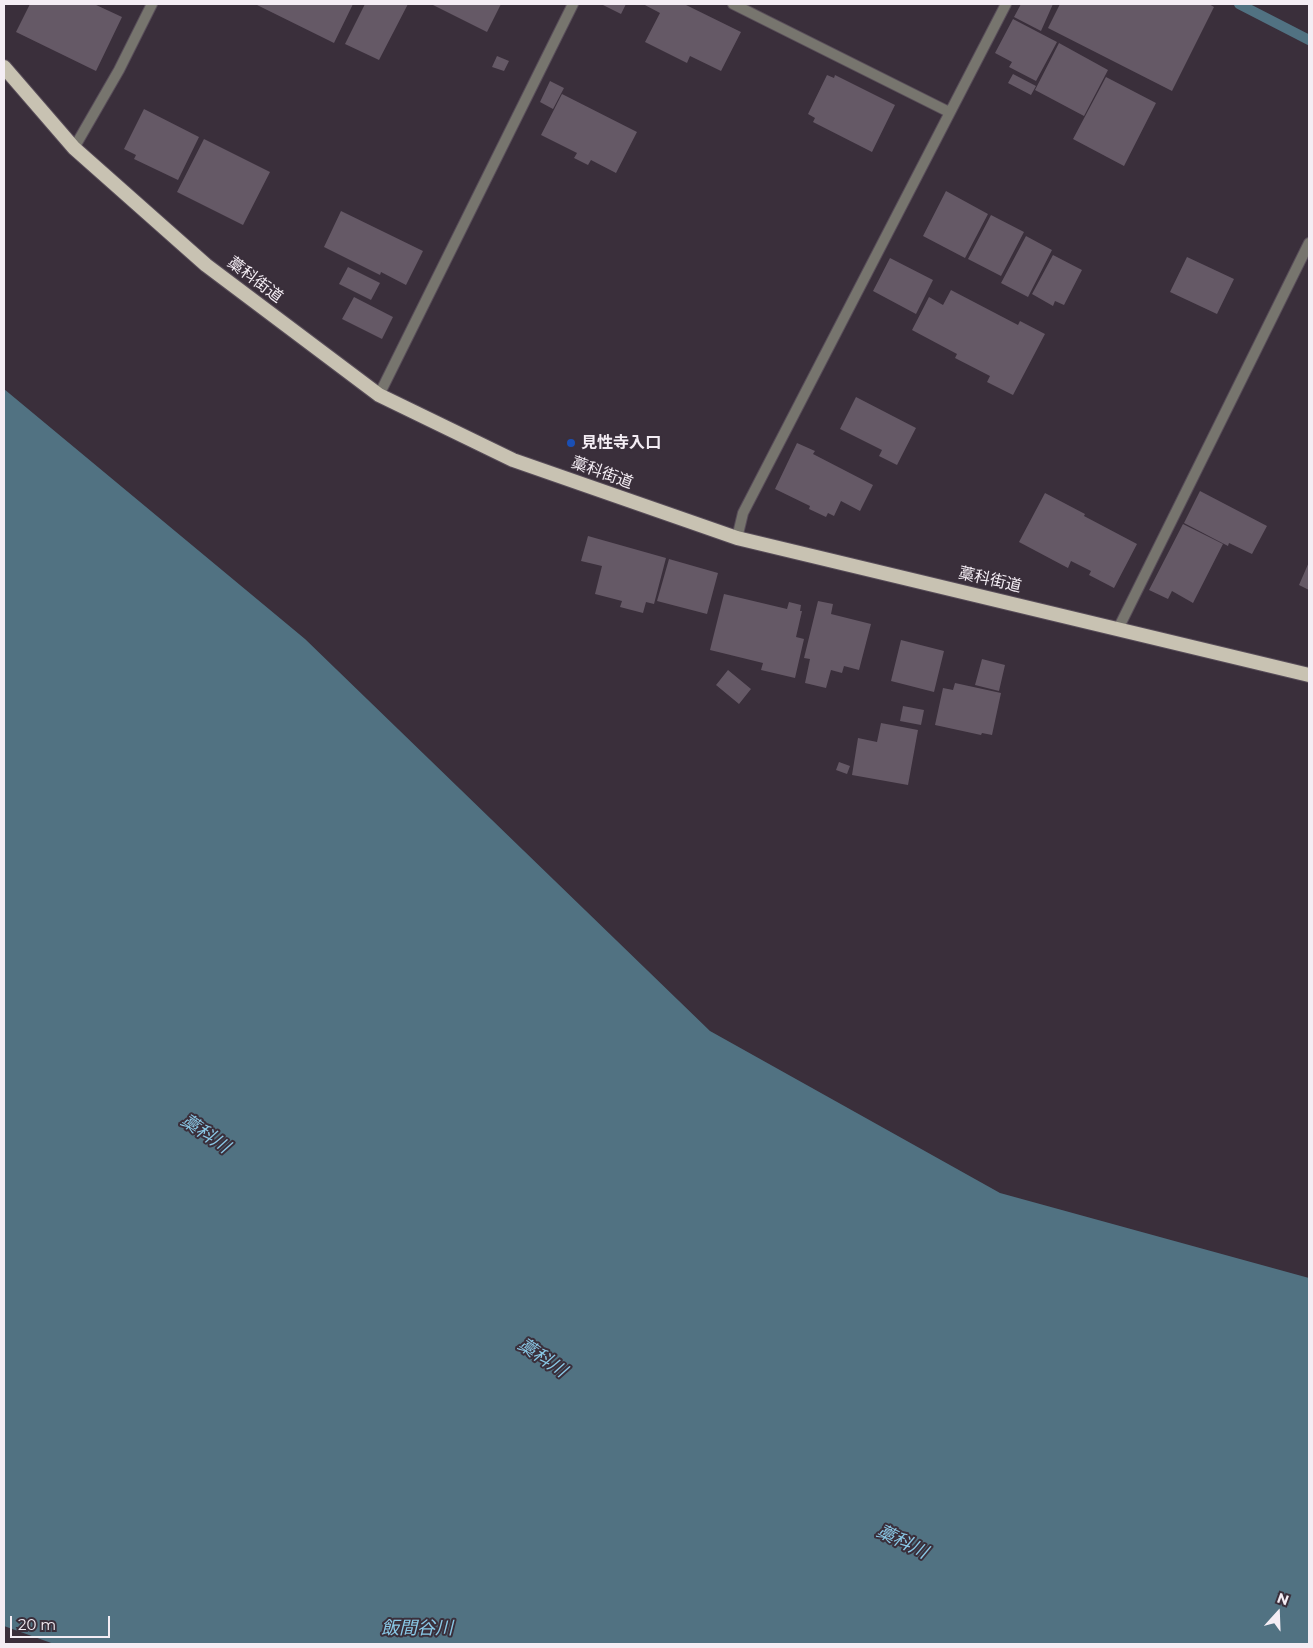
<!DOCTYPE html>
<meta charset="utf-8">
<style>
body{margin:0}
#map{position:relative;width:1313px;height:1648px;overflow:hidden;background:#3a2f3b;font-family:Montserrat,sans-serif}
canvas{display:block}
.frame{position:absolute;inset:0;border:5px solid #f4edf4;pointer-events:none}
.north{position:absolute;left:1253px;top:1588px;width:50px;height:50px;-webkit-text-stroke:4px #3a2f3b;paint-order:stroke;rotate:20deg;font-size:14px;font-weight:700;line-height:20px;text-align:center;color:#f4edf4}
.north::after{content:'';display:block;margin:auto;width:18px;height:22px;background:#f4edf4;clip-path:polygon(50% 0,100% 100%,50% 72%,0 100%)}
.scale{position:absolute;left:10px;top:1616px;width:100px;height:22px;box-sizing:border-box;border:2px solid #f4edf4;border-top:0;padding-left:6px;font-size:15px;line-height:18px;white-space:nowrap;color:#f4edf4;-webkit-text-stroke:4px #3a2f3b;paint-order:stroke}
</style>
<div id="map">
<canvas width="1313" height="1648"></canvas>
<div class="frame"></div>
<div class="north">N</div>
<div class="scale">20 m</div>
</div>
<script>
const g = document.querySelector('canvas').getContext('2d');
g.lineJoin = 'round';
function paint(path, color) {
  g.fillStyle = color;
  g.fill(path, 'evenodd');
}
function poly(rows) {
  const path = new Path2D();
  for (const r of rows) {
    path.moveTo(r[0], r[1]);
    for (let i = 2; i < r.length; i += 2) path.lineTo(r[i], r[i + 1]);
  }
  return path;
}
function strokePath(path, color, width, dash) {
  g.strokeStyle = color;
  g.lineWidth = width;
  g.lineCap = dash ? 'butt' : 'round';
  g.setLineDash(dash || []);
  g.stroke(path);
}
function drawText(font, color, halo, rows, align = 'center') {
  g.font = font + ' Montserrat,"Noto Sans JP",sans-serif';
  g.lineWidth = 4;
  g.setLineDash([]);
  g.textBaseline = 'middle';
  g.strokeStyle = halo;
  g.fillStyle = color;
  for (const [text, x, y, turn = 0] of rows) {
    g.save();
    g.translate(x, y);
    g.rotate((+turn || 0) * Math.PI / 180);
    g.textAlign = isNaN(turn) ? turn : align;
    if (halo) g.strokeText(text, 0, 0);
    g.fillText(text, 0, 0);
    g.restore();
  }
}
paint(poly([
 [4,389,305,639,710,1031,1000,1193,1309,1278,1309,1644,54,1644,4,1626]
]), '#517282');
strokePath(poly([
 [1239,4,1309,40]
]), '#517282', 10);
paint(poly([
 [30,4,94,4,122,17,96,71,16,32],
 [255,4,353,4,334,43],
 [365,4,408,4,379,60,345,44],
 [431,4,501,4,487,32],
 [601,4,626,4,621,14],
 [643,4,684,4,741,32,721,71,690,56,687,63,645,42,660,13],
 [1021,4,1053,4,1041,31,1014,17],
 [1060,4,1209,4,1214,7,1172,91,1048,28],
 [1013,19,1057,42,1036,81,1009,67,1012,62,995,53],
 [1059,43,1108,70,1084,116,1035,90],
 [497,56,509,61,504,71,492,67],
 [1013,74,1036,86,1031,95,1008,83],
 [827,75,834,78,835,75,895,105,872,152,813,122,815,118,808,114],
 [1106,77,1156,103,1124,166,1073,139],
 [550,81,564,88,553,109,540,102],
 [562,94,637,132,616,173,591,160,588,165,574,158,577,153,541,135],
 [144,109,199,137,178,180,134,159,136,155,124,149],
 [204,139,270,172,243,225,177,192],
 [946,191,988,214,965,258,923,236],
 [341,211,423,251,406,285,381,272,380,275,324,247],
 [991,215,1024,232,1001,276,968,259],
 [1026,236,1052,250,1028,297,1001,283],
 [1053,255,1082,270,1064,305,1055,301,1053,306,1032,294],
 [1187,257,1234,279,1217,314,1170,292],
 [890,258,933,280,916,314,873,291],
 [348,267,380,283,371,300,339,284],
 [951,290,1018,325,1020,321,1045,334,1013,395,987,382,990,376,955,358,957,354,912,330,929,297,943,305],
 [354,297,393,317,382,339,342,319],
 [856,397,916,428,897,465,879,456,882,450,840,429],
 [797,443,815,451,813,454,873,485,860,511,841,501,834,516,828,513,826,517,809,509,810,506,775,489],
 [1200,491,1267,526,1252,554,1229,543,1228,546,1184,523],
 [1045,493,1085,514,1084,516,1137,544,1114,588,1089,575,1091,571,1071,561,1068,568,1019,542],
 [1183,524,1223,544,1193,603,1172,591,1168,599,1149,590],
 [588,536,666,558,654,604,646,602,643,613,620,607,622,601,595,594,602,566,581,561],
 [669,559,718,573,707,614,657,601],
 [1309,562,1309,590,1299,585],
 [724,594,787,609,789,602,801,605,800,611,802,611,796,637,804,639,795,678,761,670,763,663,710,650],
 [818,601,833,604,831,614,871,624,859,670,844,666,842,673,831,670,826,688,805,683,810,659,804,658],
 [901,640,944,651,934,692,891,681],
 [982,659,1005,665,999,691,975,685],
 [728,670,751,689,739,704,716,685],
 [955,683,1001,693,992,735,982,733,981,735,935,725,943,688,953,690],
 [903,706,924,710,921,725,900,721],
 [881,723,918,730,908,785,852,775,858,738,877,742],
 [839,762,850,766,847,774,836,770]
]), '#655966');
const minor = poly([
 [733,4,949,112],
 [74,148,119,70,152,4],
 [379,395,573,4],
 [737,538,743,513,1006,4],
 [1118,629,1309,243]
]);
const trunk = poly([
 [4,67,74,148,206,265,379,395,513,460,737,538,1309,675]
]);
strokePath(minor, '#584d59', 12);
strokePath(trunk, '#584d59', 16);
strokePath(minor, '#77756e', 10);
strokePath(trunk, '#c8c2b2', 14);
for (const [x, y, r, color] of [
 [571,443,5,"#1a4fb4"]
]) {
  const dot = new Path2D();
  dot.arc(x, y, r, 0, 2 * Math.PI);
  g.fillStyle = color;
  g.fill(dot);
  strokePath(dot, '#3a2f3b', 2);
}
drawText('16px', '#f4edf4', '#3a2f3b', [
 ["藁科街道",255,280,37],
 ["藁科街道",602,473,20],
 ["藁科街道",990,580,13]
]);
drawText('bold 16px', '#f4edf4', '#3a2f3b', [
 ["見性寺入口",581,443]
], 'left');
drawText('italic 18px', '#8ac8e6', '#3a2f3b', [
 ["藁科川",205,1134,34],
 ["藁科川",542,1358,34],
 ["藁科川",902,1542,26],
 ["飯間谷川",417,1629]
]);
</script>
